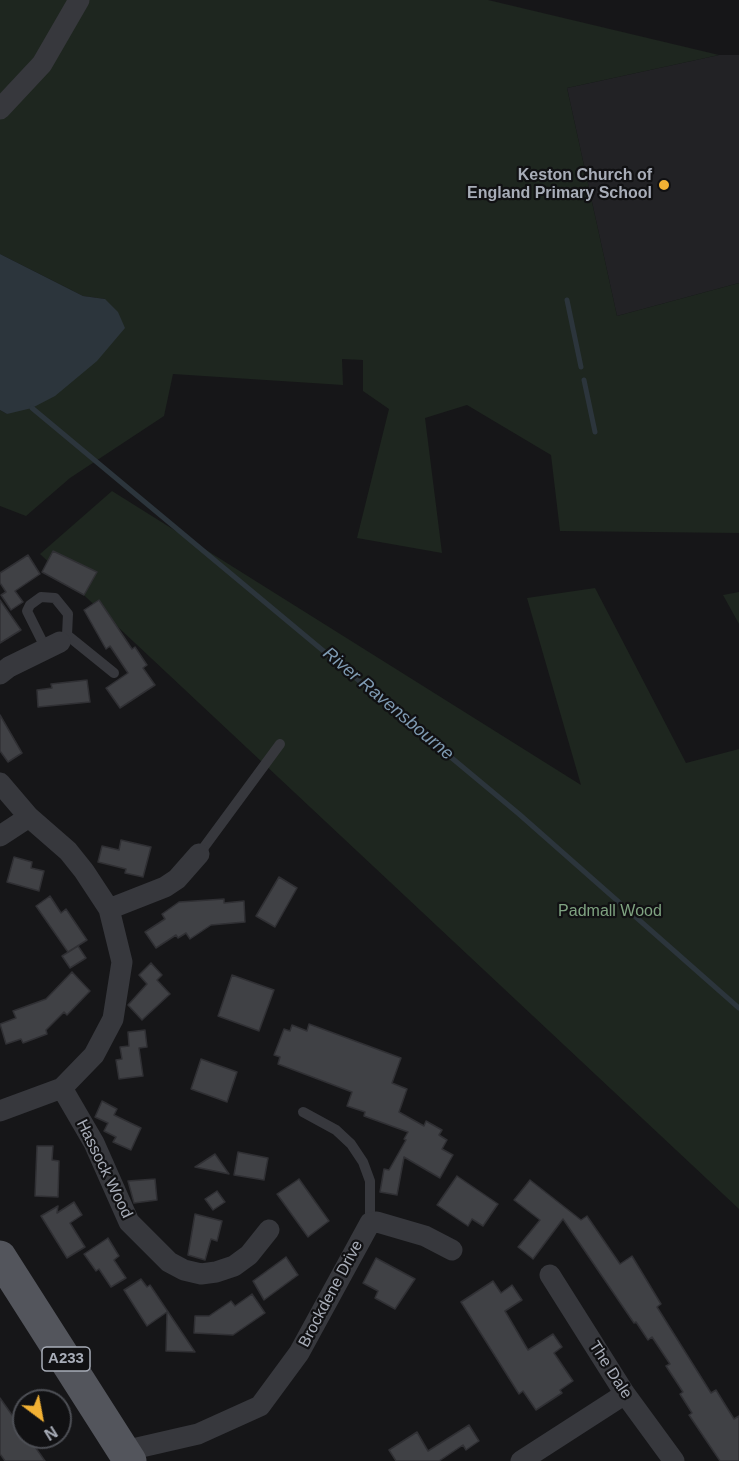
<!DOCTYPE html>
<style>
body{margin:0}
#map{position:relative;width:739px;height:1461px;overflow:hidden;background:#161618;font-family:Helvetica,sans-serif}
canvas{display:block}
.north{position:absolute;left:12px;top:1389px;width:60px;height:60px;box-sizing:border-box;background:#111113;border:2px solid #4d4f55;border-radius:50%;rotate:148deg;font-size:16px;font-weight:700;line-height:24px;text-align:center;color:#a8adb8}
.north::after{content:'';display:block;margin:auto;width:21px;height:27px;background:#f2b134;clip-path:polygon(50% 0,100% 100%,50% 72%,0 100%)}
</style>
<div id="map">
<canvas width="739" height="1461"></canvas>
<div class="north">N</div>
</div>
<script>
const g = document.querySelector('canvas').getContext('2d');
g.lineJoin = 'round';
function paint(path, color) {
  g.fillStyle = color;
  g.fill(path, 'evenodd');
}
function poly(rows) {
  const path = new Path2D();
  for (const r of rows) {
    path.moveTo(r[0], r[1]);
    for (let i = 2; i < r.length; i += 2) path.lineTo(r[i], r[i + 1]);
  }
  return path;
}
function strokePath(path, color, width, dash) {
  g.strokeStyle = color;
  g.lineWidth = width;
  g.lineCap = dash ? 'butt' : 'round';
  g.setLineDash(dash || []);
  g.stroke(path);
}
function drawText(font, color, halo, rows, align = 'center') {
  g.font = font + ' Helvetica,sans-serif';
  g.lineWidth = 4.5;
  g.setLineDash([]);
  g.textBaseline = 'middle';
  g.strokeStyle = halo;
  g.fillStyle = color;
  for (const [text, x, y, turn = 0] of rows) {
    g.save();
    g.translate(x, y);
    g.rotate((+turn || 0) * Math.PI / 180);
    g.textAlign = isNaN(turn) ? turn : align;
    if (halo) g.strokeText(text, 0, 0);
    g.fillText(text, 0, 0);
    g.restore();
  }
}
paint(poly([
 [719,55,739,55,739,283,617,316,567,88]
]), '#222225');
paint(poly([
 [0,0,488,0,719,55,567,88,617,316,739,283,739,533,560,531,551,455,467,405,425,418,442,553,357,538,389,409,363,391,363,360,342,359,343,385,173,374,164,416,70,478,26,516,0,506,0,410,7,414,105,299,83,296,0,254],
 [112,491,581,785,527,598,595,588,686,763,739,749,739,1209,40,554],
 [739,592,739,624,723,595]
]), '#1e261f');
paint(poly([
 [0,254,83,296,105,299,118,312,125,328,97,361,55,396,32,408,7,414,0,410]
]), '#2c353c');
strokePath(poly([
 [567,300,581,367],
 [584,380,595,432],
 [32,408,519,814,739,1008]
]), '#2c353c', 5);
const building = poly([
 [53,551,97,572,84,595,42,572,53,551],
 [28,555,40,574,15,591,23,602,11,610,1,595,6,592,0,583,0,573,28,555],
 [0,600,21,630,0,643,0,600],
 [99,600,132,649,135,647,147,665,143,668,155,685,120,708,106,688,128,673,110,646,106,649,84,610,99,600],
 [87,680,90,702,38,707,37,690,52,688,51,684,87,680],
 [0,715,22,753,8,762,0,751,0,715],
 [121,840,151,847,143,877,125,873,126,869,98,862,102,846,119,850,121,840],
 [14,857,32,862,31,868,44,871,39,891,7,882,14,857],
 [279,877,297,888,275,927,256,916,279,877],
 [50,896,61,913,66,909,87,940,68,952,36,906,50,896],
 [224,899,224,903,244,901,245,922,211,925,190,939,186,933,178,938,176,935,156,948,145,932,165,919,162,914,179,902,224,899],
 [78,946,86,958,70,968,62,956,78,946],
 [151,963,162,975,157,980,170,994,142,1020,128,1005,147,984,139,975,151,963],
 [72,972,90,991,67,1015,64,1012,46,1030,47,1034,23,1043,21,1039,6,1044,0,1024,16,1018,13,1011,46,999,72,972],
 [232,975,274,990,259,1031,218,1016,232,975],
 [309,1024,401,1058,392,1083,407,1089,399,1112,424,1126,426,1121,442,1130,439,1135,447,1140,442,1149,453,1155,440,1178,404,1157,397,1195,380,1192,384,1169,389,1170,406,1140,404,1139,408,1132,364,1116,365,1112,347,1106,352,1092,278,1064,280,1057,274,1055,284,1029,290,1031,292,1025,307,1031,309,1024],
 [145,1030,147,1047,139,1048,143,1076,119,1079,116,1060,122,1059,120,1047,129,1046,128,1032,145,1030],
 [201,1059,237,1072,227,1102,191,1089,201,1059],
 [102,1101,117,1109,114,1115,141,1128,131,1150,113,1142,116,1137,104,1131,108,1123,95,1117,102,1101],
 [37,1146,53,1146,52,1160,59,1161,58,1197,35,1196,37,1146],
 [238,1152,268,1158,264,1180,234,1175,238,1152],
 [215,1154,229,1174,195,1167,215,1154],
 [457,1176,498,1204,483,1226,472,1219,468,1226,437,1205,457,1176],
 [155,1179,157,1200,134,1203,128,1181,155,1179],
 [299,1179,329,1221,308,1237,277,1194,299,1179],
 [530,1180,581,1220,587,1216,620,1264,632,1256,661,1304,657,1307,711,1393,716,1390,734,1419,739,1416,739,1461,720,1461,689,1415,692,1413,680,1394,683,1392,666,1366,670,1364,652,1337,648,1340,636,1322,634,1323,563,1219,533,1259,518,1247,540,1220,514,1200,530,1180],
 [217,1191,225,1202,213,1210,205,1199,217,1191],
 [74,1202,82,1215,70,1223,85,1247,67,1258,41,1216,58,1206,57,1213,74,1202],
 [195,1214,222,1221,217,1241,211,1239,205,1260,188,1255,195,1214],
 [108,1238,119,1256,114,1260,126,1278,111,1287,99,1269,96,1271,84,1254,108,1238],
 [286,1257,298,1275,264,1300,253,1281,286,1257],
 [376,1258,415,1279,395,1309,375,1298,378,1291,363,1283,376,1258],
 [141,1279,147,1287,150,1285,195,1352,166,1351,167,1312,147,1326,124,1290,141,1279],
 [493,1281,501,1293,512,1285,522,1300,505,1311,528,1350,553,1334,562,1347,554,1353,573,1381,560,1390,562,1393,536,1410,523,1391,519,1394,461,1302,493,1281],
 [252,1294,265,1313,233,1335,194,1333,195,1316,209,1316,231,1301,235,1306,252,1294],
 [0,1398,24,1432,24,1437,28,1437,45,1461,5,1461,0,1454,0,1398],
 [469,1425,479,1441,466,1450,463,1445,439,1461,396,1461,389,1450,417,1432,428,1451,469,1425]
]);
paint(building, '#404145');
strokePath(building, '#303034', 1.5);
strokePath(poly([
 [67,635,114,673],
 [46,649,27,611,30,605,41,597,55,598,68,614,67,635,60,642],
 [199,854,280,744],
 [303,1112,336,1130,351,1144,363,1162,370,1181,370,1223]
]), '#37383d', 10);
strokePath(poly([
 [0,109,42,64,79,0],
 [0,674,9,667,60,642],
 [0,783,29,817,68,851,84,871,109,909,122,962,113,1019,94,1055,62,1088,0,1111],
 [0,836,29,817],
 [109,909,165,887,177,879,199,854],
 [62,1088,94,1143,129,1222,169,1262,184,1270,201,1274,216,1272,234,1266,249,1255,269,1230],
 [550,1275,625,1394,674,1461],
 [124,1451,198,1434,260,1406,299,1353,370,1223,377,1222,425,1236,452,1250],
 [521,1461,625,1394]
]), '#37383d', 21);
strokePath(poly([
 [0,1257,130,1461]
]), '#53555c', 33);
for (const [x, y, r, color] of [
 [664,185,6,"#f2b134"]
]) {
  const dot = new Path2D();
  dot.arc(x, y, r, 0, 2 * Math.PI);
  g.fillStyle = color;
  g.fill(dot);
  strokePath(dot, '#111113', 2);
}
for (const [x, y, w] of [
 [66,1359,48]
]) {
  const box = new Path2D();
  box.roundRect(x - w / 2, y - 12, w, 24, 4.5);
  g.fillStyle = '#111113';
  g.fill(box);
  strokePath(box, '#a8adb8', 1.5);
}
drawText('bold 15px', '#a8adb8', null, [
 ["A233",66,1359]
]);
drawText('bold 16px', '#a8adb8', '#111113', [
 ["Keston Church of",652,176],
 ["England Primary School",652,194]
], 'right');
drawText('16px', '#7fa381', '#111113', [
 ["Padmall Wood",610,912]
]);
drawText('16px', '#a8adb8', '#111113', [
 ["Hassock Wood",104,1169,64],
 ["Brockdene Drive",331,1294,-62],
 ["The Dale",610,1370,57]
]);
drawText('italic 18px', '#7f9bb3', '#111113', [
 ["River Ravensbourne",388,704,40]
]);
</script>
